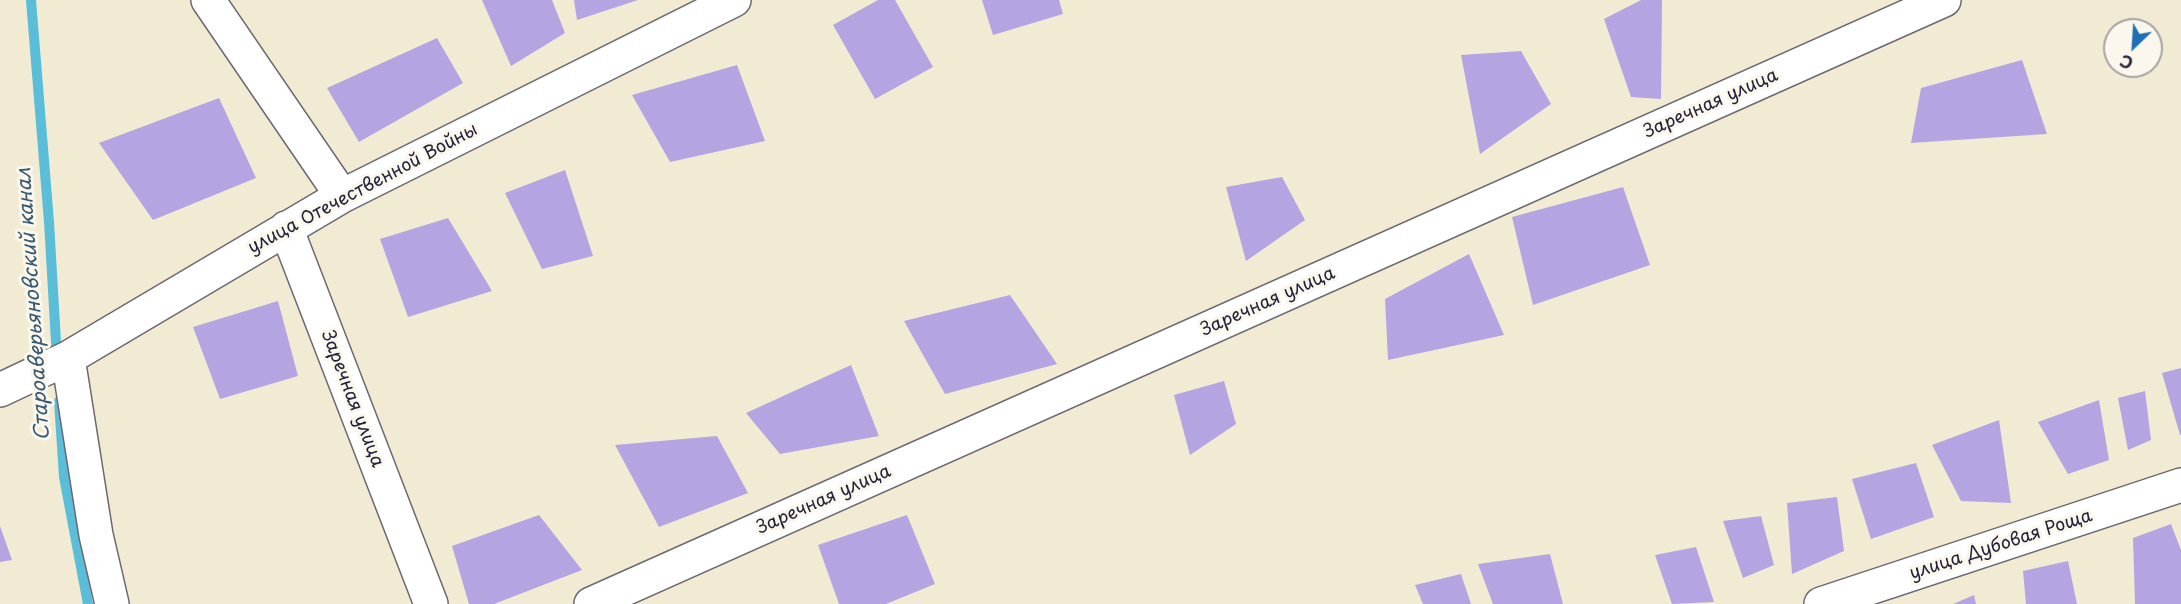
<!DOCTYPE html>
<meta charset="utf-8">
<style>
body{margin:0}
#map{position:relative;width:2181px;height:604px;overflow:hidden;background:#f2ebd4;font-family:"Playpen Sans",sans-serif}
canvas{display:block}
.north{position:absolute;left:2103px;top:18px;width:60px;height:60px;box-sizing:border-box;background:#fbf7ec;border:2px solid #a4a2a5;border-radius:50%;rotate:205deg;font-size:16px;font-weight:700;line-height:24px;text-align:center;color:#22223b}
.north::after{content:'';display:block;margin:auto;width:21px;height:27px;background:#1f6fb2;clip-path:polygon(50% 0,100% 100%,50% 72%,0 100%)}
</style>
<div id="map">
<canvas width="2181" height="604"></canvas>
<div class="north">С</div>
</div>
<script>
const g = document.querySelector('canvas').getContext('2d');
g.lineJoin = 'round';
function poly(rows) {
  const path = new Path2D();
  for (const r of rows) {
    path.moveTo(r[0], r[1]);
    for (let i = 2; i < r.length; i += 2) path.lineTo(r[i], r[i + 1]);
  }
  return path;
}
function strokePath(path, color, width, dash) {
  g.strokeStyle = color;
  g.lineWidth = width;
  g.lineCap = dash ? 'butt' : 'round';
  g.setLineDash(dash || []);
  g.stroke(path);
}
function paint(path, color) {
  g.fillStyle = color;
  g.fill(path, 'evenodd');
}
function drawText(font, color, halo, rows, align = 'center') {
  g.font = font + ' "Playpen Sans",sans-serif';
  g.lineWidth = 6;
  g.setLineDash([]);
  g.textBaseline = 'middle';
  g.strokeStyle = halo;
  g.fillStyle = color;
  for (const [text, x, y, turn = 0] of rows) {
    g.save();
    g.translate(x, y);
    g.rotate((+turn || 0) * Math.PI / 180);
    g.textAlign = isNaN(turn) ? turn : align;
    if (halo) g.strokeText(text, 0, 0);
    g.fillText(text, 0, 0);
    g.restore();
  }
}
strokePath(poly([
 [31,0,49,222,57,359],
 [59,401,64,477,88,604]
]), '#5bbed9', 10);
paint(poly([
 [482,0,552,0,565,33,511,66],
 [574,0,638,0,577,20],
 [878,0,895,0,933,67,875,99,833,25],
 [982,0,1059,0,1063,14,993,35],
 [1641,0,1662,0,1661,99,1631,97,1604,19],
 [437,38,463,83,359,142,327,88],
 [1521,51,1551,104,1480,154,1461,55],
 [2022,60,2047,134,1911,143,1921,88],
 [737,65,765,141,670,162,632,95],
 [219,98,256,178,153,220,99,143],
 [565,170,593,256,542,269,505,193],
 [1282,177,1305,220,1246,261,1226,187],
 [1623,187,1650,265,1533,305,1512,217],
 [448,218,492,291,408,317,380,239],
 [1469,254,1504,335,1388,360,1385,299],
 [1010,295,1057,364,945,394,904,321],
 [278,301,298,376,220,399,193,327],
 [851,365,879,436,780,454,746,413],
 [2181,368,2181,435,2180,435,2162,373],
 [1224,381,1236,424,1190,455,1174,395],
 [2145,391,2151,440,2128,450,2118,398],
 [2099,400,2109,460,2068,474,2038,422],
 [1999,420,2011,503,1961,501,1932,445],
 [717,436,748,493,659,527,615,445],
 [1916,463,1934,517,1871,539,1852,479],
 [1837,497,1844,551,1792,574,1787,503],
 [539,515,582,570,494,604,469,604,452,546],
 [907,515,935,584,886,604,839,604,818,545],
 [1761,516,1774,565,1743,578,1723,521],
 [2171,524,2181,550,2181,604,2135,604,2133,538],
 [0,526,12,560,0,562],
 [1696,547,1714,602,1672,604,1655,555],
 [1550,554,1563,604,1493,604,1478,564],
 [2068,561,2077,604,2026,604,2023,571],
 [1461,574,1471,604,1423,604,1415,585],
 [1974,595,1976,604,1953,604]
]), '#b4a4e1');
const minor = poly([
 [208,0,342,196],
 [286,228,431,604],
 [68,358,96,535,112,604],
 [0,390,68,358,342,196,734,0],
 [591,604,1944,0],
 [1821,604,2181,485]
]);
strokePath(minor, '#6b6871', 36);
strokePath(minor, '#fff', 33);
drawText('18px', '#22223b', '#fbf7ec', [
 ["Заречная улица",1711,104,-24],
 ["улица Отечественной Войны",363,189,-28],
 ["Заречная улица",1268,302,-24],
 ["Заречная улица",352,399,69],
 ["Заречная улица",824,500,-24],
 ["улица Дубовая Роща",2001,545,-18]
]);
drawText('italic 20px', '#365972', '#fbf7ec', [
 ["Староаверьяновский канал",34,304,-94]
]);
</script>
